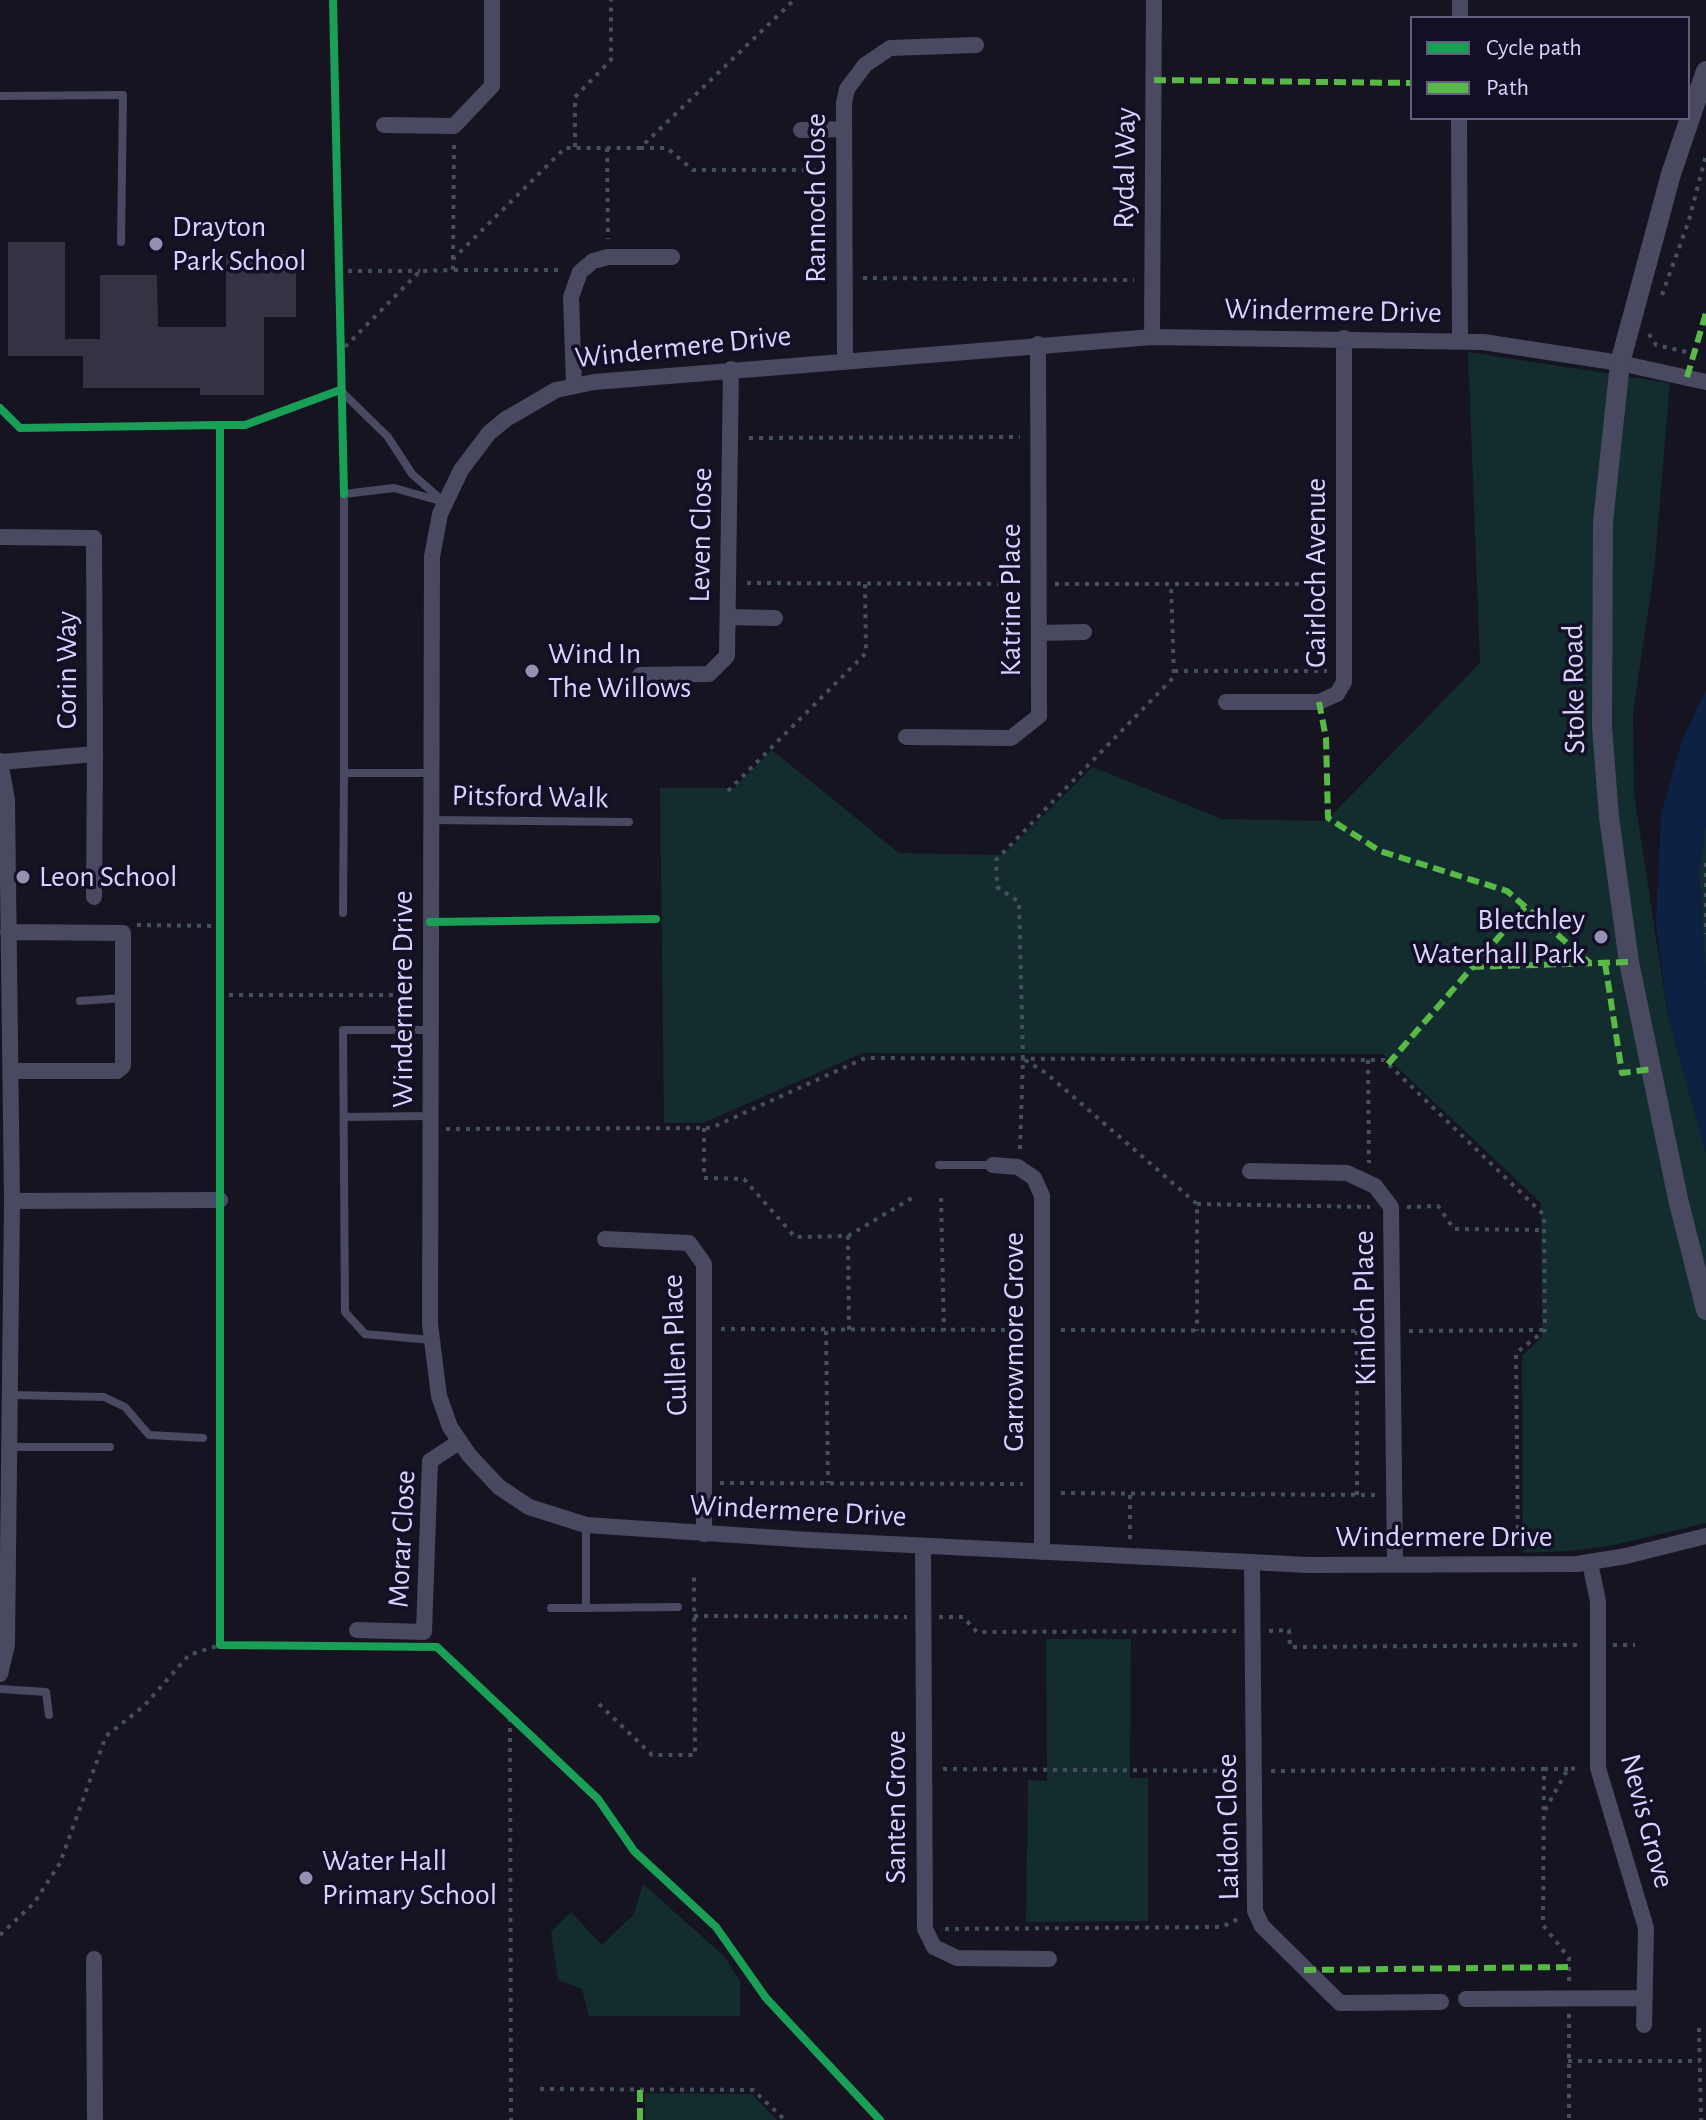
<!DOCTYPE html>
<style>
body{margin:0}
#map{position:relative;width:1706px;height:2120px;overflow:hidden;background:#161421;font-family:"Alegreya Sans",sans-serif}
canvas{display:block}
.legend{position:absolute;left:1410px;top:16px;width:280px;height:104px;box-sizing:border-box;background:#130f26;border:2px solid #625e7d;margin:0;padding:10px 14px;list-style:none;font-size:24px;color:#d9d4ff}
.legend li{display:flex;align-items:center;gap:16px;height:40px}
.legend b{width:40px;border:2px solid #625e7d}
</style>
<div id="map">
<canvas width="1706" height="2120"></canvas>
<ul class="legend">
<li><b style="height:10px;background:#1a9f57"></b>Cycle path</li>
<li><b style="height:10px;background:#58b947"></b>Path</li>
</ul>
</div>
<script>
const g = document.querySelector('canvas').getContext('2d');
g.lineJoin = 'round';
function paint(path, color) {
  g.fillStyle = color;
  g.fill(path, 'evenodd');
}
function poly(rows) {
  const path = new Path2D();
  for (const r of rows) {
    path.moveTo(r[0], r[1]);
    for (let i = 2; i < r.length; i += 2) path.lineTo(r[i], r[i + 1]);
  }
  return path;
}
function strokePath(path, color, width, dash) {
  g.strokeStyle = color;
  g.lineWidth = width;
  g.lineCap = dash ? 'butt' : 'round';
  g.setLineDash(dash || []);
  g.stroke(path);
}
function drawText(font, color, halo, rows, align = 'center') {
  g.font = font + ' "Alegreya Sans",sans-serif';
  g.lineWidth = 7;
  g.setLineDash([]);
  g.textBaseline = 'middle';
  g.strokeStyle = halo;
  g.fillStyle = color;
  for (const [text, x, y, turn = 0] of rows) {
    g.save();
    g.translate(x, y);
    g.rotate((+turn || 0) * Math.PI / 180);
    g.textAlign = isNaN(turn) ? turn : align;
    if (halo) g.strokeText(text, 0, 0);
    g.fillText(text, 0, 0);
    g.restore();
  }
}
paint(poly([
 [1468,352,1670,383,1654,571,1633,713,1634,794,1668,1016,1706,1153,1706,1523,1610,1546,1567,1551,1523,1553,1522,1356,1542,1337,1541,1203,1383,1054,863,1053,703,1123,664,1123,660,788,734,788,772,750,899,853,1003,855,1093,767,1222,819,1326,821,1480,663],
 [1706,823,1706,980,1699,872],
 [1046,1639,1131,1639,1130,1778,1148,1778,1148,1921,1026,1922,1028,1780,1047,1781],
 [643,1884,724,1956,740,1981,740,2016,589,2016,582,1989,558,1980,551,1932,571,1912,602,1945,634,1914],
 [645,2093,752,2094,777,2120,645,2120]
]), '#132c2d');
paint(poly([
 [1706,690,1706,823,1699,872,1706,980,1706,1153,1668,1016,1656,923,1661,815,1682,740]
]), '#0d2144');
paint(poly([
 [8,242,65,242,65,339,100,339,100,275,157,275,158,327,226,327,226,254,296,254,296,317,264,317,264,395,200,395,200,388,83,388,83,356,8,356]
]), '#343243');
strokePath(poly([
 [575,147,575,97,611,60,611,0],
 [607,148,608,239],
 [640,148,667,148,693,170,826,170],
 [453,259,454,141],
 [454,270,561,270],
 [338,271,420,271],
 [863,278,1134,280],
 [1662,295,1689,220,1706,155],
 [1649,334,1656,345,1695,354],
 [338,354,420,271,453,270,453,259,565,148,640,148,794,0],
 [749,438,1020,437],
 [747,583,1022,584],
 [1055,584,1326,584],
 [1174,671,1327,671],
 [728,791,866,653,865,584],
 [1706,863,1706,934],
 [137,925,219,926],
 [219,995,408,995],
 [1025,1060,1046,1073,1197,1204,1197,1331],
 [1368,1060,1369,1163],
 [704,1128,704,1178,744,1179,795,1237,848,1236,849,1331],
 [446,1129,711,1128,865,1058,1384,1060,1544,1215,1545,1330,1516,1353,1518,1547],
 [1020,1149,1023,1059,1019,902,997,887,996,860,1174,677,1171,584],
 [941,1198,944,1331],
 [1197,1204,1370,1207],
 [1407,1207,1438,1206,1454,1229,1544,1230],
 [848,1236,912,1198],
 [721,1329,1024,1330],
 [1061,1330,1376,1331],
 [826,1331,828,1483],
 [1357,1331,1357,1495],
 [1409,1331,1544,1330],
 [720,1483,1023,1484],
 [1061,1493,1376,1495],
 [1130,1539,1130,1494],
 [694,1616,907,1617],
 [939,1617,963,1617,977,1632,1236,1631],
 [1269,1631,1289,1630,1290,1647,1580,1645],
 [1613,1645,1635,1645],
 [599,1704,652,1755,695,1755,694,1573],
 [510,1718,511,2120],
 [943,1769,1238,1771],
 [1544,1769,1568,1769],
 [1271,1771,1544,1769,1543,1925,1569,1958,1569,1982],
 [1545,1810,1568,1769,1580,1768],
 [945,1929,1222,1927,1238,1919],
 [0,1935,34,1903,60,1863,106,1736,144,1706,189,1655,220,1645],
 [1569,2014,1569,2120],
 [1699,2028,1701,2120],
 [1568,2061,1700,2061],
 [540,2089,753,2090,785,2120]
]), '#44505f', 4, [4, 6]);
strokePath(poly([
 [0,96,123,95,121,242],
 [340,390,388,437,412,474,444,502,394,488,344,494,344,773,430,773],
 [431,820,629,822],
 [343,913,344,773],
 [80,1001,122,998],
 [430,1030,343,1030,345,1312,365,1334,431,1340],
 [344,1117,431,1116],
 [939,1165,993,1165],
 [10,1395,104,1397,125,1407,149,1435,203,1438],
 [9,1447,110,1447],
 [586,1526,586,1608,678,1607],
 [551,1608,586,1608],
 [0,1689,46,1692,49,1715]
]), '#4a4962', 8);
strokePath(poly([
 [1460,18,1460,0],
 [1459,118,1460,341],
 [384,125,454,126,492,86,492,0],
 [801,130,844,129],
 [1152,337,1154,0],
 [845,360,844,103,847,89,865,65,890,48,976,45],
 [1706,382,1620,363,1483,342,1152,337,594,382,556,390,506,419,489,433,461,470,440,514,432,557,430,1324,439,1396,450,1427,469,1455,499,1487,529,1507,586,1525,810,1540,1309,1565,1577,1564,1626,1556,1706,1536],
 [574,385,571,297,580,272,593,261,608,257,672,257],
 [0,537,94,538,95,754,1,762],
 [728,617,775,618],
 [1039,633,1084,632],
 [640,675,709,674,727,656,731,369],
 [1226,702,1319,702,1337,694,1344,682,1344,338],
 [906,737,1011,738,1039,716,1038,344],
 [0,761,7,800,12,1201,7,1645,0,1674],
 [94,897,95,754],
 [8,932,123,933,123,1066,117,1071,11,1071],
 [993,1165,1018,1167,1034,1178,1042,1196,1042,1552],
 [1250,1171,1347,1173,1375,1186,1391,1207,1395,1565],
 [12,1201,220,1200],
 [605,1239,689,1243,704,1264,704,1534],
 [923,1547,925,1929,934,1947,957,1958,1049,1959],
 [1590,1563,1598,1601,1598,1768,1646,1928,1644,2025],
 [1252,1564,1255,1911,1262,1926,1340,2003,1441,2002],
 [357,1630,424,1632,430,1461,459,1442],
 [94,1959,95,2120],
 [1466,1999,1645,1998]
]), '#4a4962', 16);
strokePath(poly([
 [1706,71,1671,174,1620,363,1603,522,1602,727,1609,817,1629,962,1678,1199,1706,1310]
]), '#4a4962', 20);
strokePath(poly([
 [1154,80,1412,83],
 [1687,377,1706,313],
 [1319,702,1326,738,1328,818,1380,851,1507,891,1590,963],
 [1605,963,1622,1073,1652,1069],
 [1472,967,1629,962],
 [1388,1064,1525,907],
 [1304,1970,1569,1967],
 [640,2090,640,2120]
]), '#58b947', 6, [12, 6]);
strokePath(poly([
 [333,0,344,494],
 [340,390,245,425,220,425,220,1645,437,1647,598,1799,634,1851,716,1927,766,1998,880,2120],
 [0,408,20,428,220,425],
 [430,922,656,919]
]), '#1a9f57', 8);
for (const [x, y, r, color] of [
 [156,244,8,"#9591b1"],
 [532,671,8,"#9591b1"],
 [23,877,8,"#9591b1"],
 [1601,937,8,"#9591b1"],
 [306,1878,8,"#9591b1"]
]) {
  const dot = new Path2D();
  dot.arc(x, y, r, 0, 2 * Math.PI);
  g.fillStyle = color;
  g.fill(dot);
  strokePath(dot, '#130f26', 3);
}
drawText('30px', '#d9d4ff', '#130f26', [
 ["Rydal Way",1125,168,-89],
 ["Rannoch Close",816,198,-90],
 ["Windermere Drive",1333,311,1],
 ["Windermere Drive",683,347,-6],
 ["Leven Close",701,535,-89],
 ["Gairloch Avenue",1316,573,-90],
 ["Katrine Place",1011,600,-90],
 ["Corin Way",67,670,-90],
 ["Stoke Road",1574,689,-91],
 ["Pitsford Walk",530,797,1],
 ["Windermere Drive",403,999,-90],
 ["Kinloch Place",1365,1308,-91],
 ["Garrowmore Grove",1014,1342,-90],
 ["Cullen Place",675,1345,-92],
 ["Windermere Drive",798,1511,3],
 ["Windermere Drive",1444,1537],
 ["Morar Close",402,1539,-87],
 ["Santen Grove",896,1807,-90],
 ["Nevis Grove",1647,1821,75],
 ["Laidon Close",1228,1827,-91]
]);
drawText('30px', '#d9d4ff', '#130f26', [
 ["Drayton",172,227],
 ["Park School",172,261],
 ["Wind In",548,654],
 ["The Willows",548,688],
 ["Leon School",39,877],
 ["Bletchley",1585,920,"right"],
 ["Waterhall Park",1585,954,"right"],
 ["Water Hall",322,1861],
 ["Primary School",322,1895]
], 'left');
</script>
